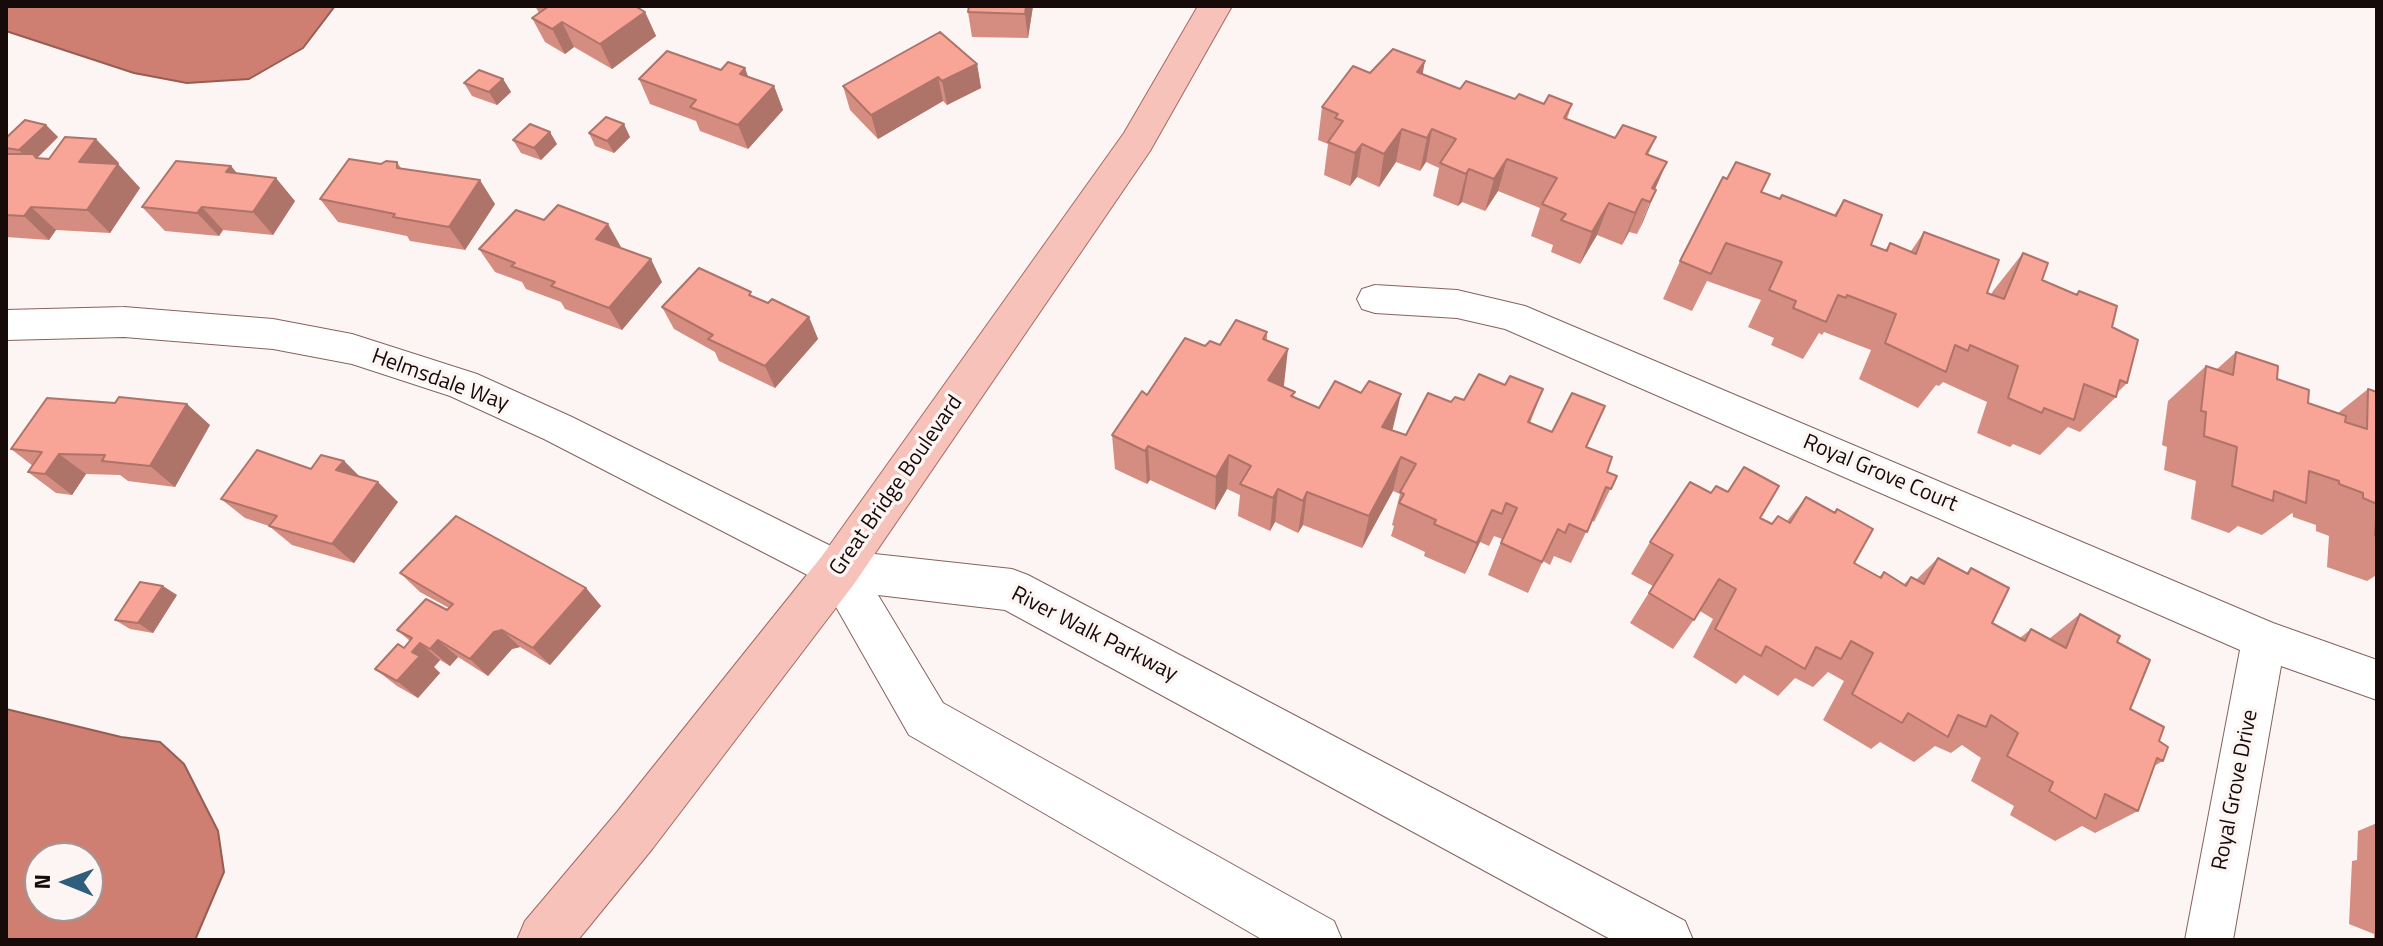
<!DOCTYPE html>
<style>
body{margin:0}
#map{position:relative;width:2383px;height:946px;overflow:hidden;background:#fdf5f4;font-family:"Titillium Web",sans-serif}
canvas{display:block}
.frame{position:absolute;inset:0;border:8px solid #170b09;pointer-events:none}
.north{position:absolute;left:24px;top:842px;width:80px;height:80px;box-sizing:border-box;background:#fdf5f4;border:2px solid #a19796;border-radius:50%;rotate:271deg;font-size:22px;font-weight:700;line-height:32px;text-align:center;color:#170b09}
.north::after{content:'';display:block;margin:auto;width:28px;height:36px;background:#2f5d7c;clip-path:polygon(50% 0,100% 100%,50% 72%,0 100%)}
</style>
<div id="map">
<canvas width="2383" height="946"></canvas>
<div class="frame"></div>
<div class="north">N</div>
</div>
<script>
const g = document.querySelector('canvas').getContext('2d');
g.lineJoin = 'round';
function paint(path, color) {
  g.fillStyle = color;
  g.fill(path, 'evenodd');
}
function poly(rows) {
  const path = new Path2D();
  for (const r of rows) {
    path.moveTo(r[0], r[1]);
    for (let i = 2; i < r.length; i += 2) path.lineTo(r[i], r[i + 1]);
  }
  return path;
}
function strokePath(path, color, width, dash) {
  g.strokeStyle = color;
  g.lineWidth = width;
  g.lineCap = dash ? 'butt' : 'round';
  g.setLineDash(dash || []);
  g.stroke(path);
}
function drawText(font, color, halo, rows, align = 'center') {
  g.font = font + ' "Titillium Web",sans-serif';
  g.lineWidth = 7;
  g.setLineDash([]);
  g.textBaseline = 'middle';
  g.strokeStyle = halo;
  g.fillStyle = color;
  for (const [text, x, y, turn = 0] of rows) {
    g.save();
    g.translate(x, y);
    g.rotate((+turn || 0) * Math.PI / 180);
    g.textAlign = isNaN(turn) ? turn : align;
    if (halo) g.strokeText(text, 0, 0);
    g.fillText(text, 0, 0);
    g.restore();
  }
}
const water = poly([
 [6,6,335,6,303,48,249,79,187,83,134,73,6,31,6,6],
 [6,709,121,737,160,742,184,764,218,831,224,872,195,940,6,940,6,709],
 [40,858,88,858,88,906,40,906,40,858]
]);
paint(water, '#ce7f72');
strokePath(water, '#975c52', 2);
const minor = poly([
 [1375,285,1457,290,1525,306,2273,623,2377,660,2377,700,2281,666,2233,940,2185,940,2240,650,1505,329,1457,318,1375,313,1362,309,1357,299,1362,289,1375,285],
 [124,307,273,319,352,334,477,374,572,417,853,557,859,570,853,583,838,589,823,583,544,439,450,396,352,364,273,349,124,337,6,340,6,310,124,307]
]);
const tertiary = poly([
 [838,550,1012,569,1028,575,1685,921,1693,940,1612,940,1005,610,878,595,943,703,1334,921,1342,940,1263,940,909,735,815,570,822,556,838,550]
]);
const primary = poly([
 [1198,6,1232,6,1150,151,854,584,653,848,578,940,517,940,525,921,617,812,822,556,1124,133,1198,6]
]);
strokePath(minor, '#85635d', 2);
strokePath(tertiary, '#85635d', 2);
strokePath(primary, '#a5685e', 2);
paint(minor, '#fff');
paint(tertiary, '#fff');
paint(primary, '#f7c2b9');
paint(poly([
 [535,6,635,6,645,12,656,36,612,69,574,47,565,54,545,42,532,18,539,13],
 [1033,6,1028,38,972,37,968,12],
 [977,64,981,88,947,105,943,101,878,139,850,110,843,86],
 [1370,73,1423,74,1460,89,1544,104,1572,104,1567,119,1615,138,1656,137,1648,155,1655,189,1637,234,1629,232,1622,245,1597,235,1580,264,1551,252,1553,245,1531,236,1540,208,1498,191,1485,211,1462,202,1458,206,1433,196,1439,168,1426,162,1420,171,1396,162,1379,187,1357,177,1350,186,1324,175,1328,144,1318,140,1322,107],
 [748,77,774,86,783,110,748,149,700,131,696,121,650,104,639,79],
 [503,79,511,92,497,105,472,96,464,83],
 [46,125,58,137,37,158,119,163,118,164,140,188,110,233,56,230,49,240,6,237,6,138],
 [589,133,630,137,614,153,595,146],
 [513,140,557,144,541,160,521,153],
 [397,162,401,168,495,204,465,250,410,241,407,236,338,222,320,199,381,164],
 [231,166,237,174,295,201,273,235,223,230,219,236,165,231,142,207],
 [1761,192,1780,199,1834,215,1844,200,1871,245,1885,250,1890,243,1911,251,1924,232,1987,293,1991,295,1993,291,2023,253,2042,280,2076,294,2079,291,2112,327,2127,383,2117,393,2116,397,2080,432,2068,427,2040,455,2013,444,2010,447,1977,433,1987,402,1943,382,1939,386,1936,385,1918,408,1859,379,1871,350,1824,332,1822,335,1819,333,1803,359,1771,345,1774,338,1748,327,1761,300,1707,281,1692,311,1663,299,1680,261],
 [621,247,620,248,662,282,622,330,565,309,561,302,526,289,522,282,495,272,479,249],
 [754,297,768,303,809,317,818,339,775,388,719,361,715,352,674,329,662,307],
 [1267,332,1267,341,1284,385,1283,387,1295,397,1319,408,1393,428,1392,430,1406,435,1451,402,1464,400,1505,385,1543,389,1530,423,1586,447,1607,472,1617,476,1594,522,1592,520,1571,563,1554,556,1550,565,1543,561,1528,593,1488,575,1502,539,1494,536,1489,546,1480,542,1465,574,1424,556,1425,552,1391,536,1394,526,1392,525,1400,494,1393,491,1362,548,1303,525,1298,533,1275,522,1270,531,1238,516,1240,495,1227,489,1215,510,1150,480,1147,484,1115,469,1112,435,1147,395,1205,346,1220,345],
 [2236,352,2277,379,2308,403,2338,413,2368,389,2377,392,2377,577,2375,576,2367,581,2327,567,2329,536,2316,531,2316,525,2293,517,2293,514,2292,513,2262,535,2238,526,2229,533,2191,519,2196,481,2164,470,2167,447,2162,445,2168,401,2206,366,2217,369],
 [210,425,175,487,128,481,120,475,86,474,72,495,56,493,28,472,33,466,11,449],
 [344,461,360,477,398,502,354,563,292,545,269,526,245,518,221,499,311,469],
 [1744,467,1760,518,1772,524,1787,521,1806,497,1834,513,1837,509,1854,563,1879,577,1884,572,1904,584,1911,577,1916,580,1938,558,1966,573,1971,568,1992,623,2020,638,2031,629,2049,639,2080,614,2117,642,2130,709,2159,741,2163,761,2154,766,2138,811,2095,833,2082,826,2055,841,2010,815,2014,806,1971,781,1981,758,1962,745,1951,753,1935,746,1914,762,1880,742,1871,749,1823,720,1844,681,1828,672,1813,687,1795,678,1778,696,1744,675,1736,684,1693,657,1713,619,1700,611,1673,649,1630,623,1653,586,1631,574,1650,542,1711,493,1727,492],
 [400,573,586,588,601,606,550,665,520,647,512,649,488,676,458,657,450,666,440,660,434,667,440,673,418,698,397,686,375,669,404,648,410,641,397,630,447,610,449,608,420,592],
 [177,595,153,633,130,629,115,620],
 [2377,823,2377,940,2374,940,2374,934,2349,924,2352,861,2357,860,2358,831]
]), '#d58d81');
paint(poly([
 [1026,6,1033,6,1028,38,1025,14],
 [645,12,656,36,612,69,600,44],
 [562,22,574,47,565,54,552,29],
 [1425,61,1419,94,1417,72],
 [977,64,981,88,947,105,942,81],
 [745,68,754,93,740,74],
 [938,77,943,101,878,139,871,115],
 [503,79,511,92,497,105,489,92],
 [774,86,783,110,748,149,738,125],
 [624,124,630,137,614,153,607,141],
 [46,125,58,137,32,163,19,150],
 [1402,129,1396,162,1379,187,1384,154],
 [1432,129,1426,162,1420,171,1427,138],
 [550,132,557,144,541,160,534,148],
 [96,139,119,163,102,186,79,162],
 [1362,144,1357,177,1350,186,1355,153],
 [1507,159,1498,191,1485,211,1494,179],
 [1667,162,1653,194,1652,188],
 [118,164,140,188,110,233,87,210],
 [231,166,251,190,226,172],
 [1469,169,1462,202,1458,206,1466,174],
 [276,178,295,201,273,235,253,212],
 [480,180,495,204,465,250,449,227],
 [1656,190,1643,222,1637,234,1650,202],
 [1642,199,1629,232,1622,245,1635,213],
 [1609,203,1597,235,1580,264,1592,232],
 [31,207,56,230,49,240,24,216],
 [202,207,223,230,219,236,197,213],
 [608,224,621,247,609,262,596,239],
 [651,259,662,282,622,330,609,308],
 [809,317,818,339,775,388,765,366],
 [1288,349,1284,385,1265,416,1268,380],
 [1401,394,1393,428,1375,461,1382,427],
 [187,404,210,425,175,487,150,466],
 [1148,446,1150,480,1147,484,1145,451],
 [59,454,86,474,72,495,45,474],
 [1229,455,1227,489,1215,510,1216,477],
 [1401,457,1393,491,1362,548,1369,516],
 [344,461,364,481,336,470],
 [378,482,398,502,354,563,332,544],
 [1278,489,1275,522,1270,531,1273,498],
 [1307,492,1303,525,1298,533,1303,501],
 [1492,510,1480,542,1465,574,1477,543],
 [163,586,177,595,153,633,138,623],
 [586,588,601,606,550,665,533,648],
 [502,630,520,647,512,649,488,676,470,659,494,632],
 [438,640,458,657,450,666,430,649],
 [420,643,440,660,434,667,440,673,418,698,397,681,412,652]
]), '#ae7369');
const building = poly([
 [549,6,635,6,645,12,600,44,562,22,552,29,532,18,549,6],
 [969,6,1026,6,1025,14,968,12,969,6],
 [940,32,977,64,942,81,938,77,871,115,843,86,940,32],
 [1393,49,1425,61,1417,72,1460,89,1466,81,1515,99,1519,94,1544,104,1549,95,1572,104,1564,118,1615,138,1623,125,1656,137,1646,154,1667,162,1652,188,1656,190,1650,202,1642,199,1635,213,1609,203,1592,232,1561,220,1566,214,1542,204,1557,178,1507,159,1494,179,1469,169,1466,174,1440,163,1456,139,1432,129,1427,138,1402,129,1384,154,1362,144,1355,153,1328,142,1343,121,1335,118,1338,114,1322,107,1353,66,1370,73,1393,49],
 [667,51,721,70,728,62,745,68,740,74,774,86,738,125,690,107,696,100,639,79,667,51],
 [479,70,503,79,489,92,464,83,479,70],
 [606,117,624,124,607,141,589,133,606,117],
 [25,120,46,125,19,150,6,148,6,138,25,120],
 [530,124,550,132,534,148,513,140,530,124],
 [65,137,96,139,79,162,118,164,87,210,31,207,24,216,6,215,6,154,33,154,36,158,49,159,65,137],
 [349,159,381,164,386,161,397,162,397,168,480,180,449,227,393,217,395,214,320,199,349,159],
 [176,161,231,166,226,172,276,178,253,212,202,207,197,213,142,207,176,161],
 [1736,162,1770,174,1761,192,1780,199,1782,195,1836,216,1844,200,1882,215,1871,245,1887,251,1890,243,1916,254,1924,232,1999,260,1987,293,2004,299,2023,253,2048,263,2042,280,2077,295,2079,291,2117,306,2112,327,2138,340,2127,383,2120,380,2116,397,2084,384,2074,420,2044,408,2042,413,2008,398,2018,366,1970,345,1968,351,1955,345,1946,372,1885,343,1896,314,1847,295,1846,298,1838,295,1826,322,1793,308,1796,301,1769,290,1782,262,1726,243,1711,274,1680,261,1723,177,1727,179,1736,162],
 [558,205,608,224,596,239,651,259,609,308,551,286,555,282,511,266,515,263,479,249,516,210,544,220,558,205],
 [699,268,751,292,749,295,768,303,772,299,809,317,765,366,708,339,713,335,662,307,699,268],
 [1236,320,1267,332,1263,339,1288,349,1268,380,1295,392,1291,396,1319,408,1335,381,1361,393,1369,381,1401,394,1382,427,1406,435,1428,393,1451,402,1455,397,1464,400,1479,374,1505,385,1510,376,1543,389,1528,422,1552,432,1572,393,1605,406,1586,447,1612,457,1607,472,1617,476,1611,489,1606,487,1587,532,1569,524,1565,533,1558,529,1542,562,1501,543,1517,508,1506,503,1502,514,1492,510,1477,543,1434,524,1436,520,1399,503,1404,494,1400,492,1416,464,1401,457,1369,516,1307,492,1303,501,1278,489,1273,498,1240,484,1251,466,1229,455,1216,477,1148,446,1145,451,1112,435,1142,391,1147,395,1185,338,1205,346,1210,341,1220,345,1236,320],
 [2236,352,2278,366,2277,379,2309,390,2308,403,2346,416,2345,422,2367,429,2368,389,2377,392,2377,504,2363,498,2363,493,2339,484,2339,481,2309,471,2306,503,2274,491,2273,501,2232,486,2237,447,2204,436,2206,412,2201,411,2206,366,2233,375,2236,352],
 [119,397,187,404,150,466,102,461,105,455,59,454,45,474,28,472,42,452,11,449,47,398,115,403,119,397],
 [257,450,311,469,321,455,344,461,336,470,378,482,332,544,269,526,277,516,221,499,257,450],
 [1744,467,1779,486,1760,518,1772,524,1778,516,1790,523,1806,497,1835,513,1837,509,1873,529,1854,563,1881,578,1884,572,1906,586,1911,577,1924,584,1938,558,1968,574,1971,568,2009,588,1992,623,2025,641,2031,629,2066,648,2080,614,2120,636,2117,642,2150,660,2130,709,2164,727,2159,741,2168,747,2163,761,2157,758,2138,811,2105,794,2096,819,2049,791,2053,782,2007,756,2018,733,1991,715,1986,727,1958,715,1948,737,1908,713,1902,723,1852,694,1873,653,1851,641,1841,659,1816,647,1805,669,1766,646,1761,656,1715,629,1736,589,1719,579,1694,620,1649,593,1673,555,1650,542,1690,482,1711,493,1716,486,1728,492,1744,467],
 [2377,505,2377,536,2375,535,2377,505],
 [456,516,586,588,533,648,502,630,494,632,470,659,438,640,430,649,420,643,412,652,420,656,397,681,375,669,398,644,404,648,412,638,397,630,426,599,447,610,453,604,400,573,456,516],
 [140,582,163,586,138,623,115,620,140,582]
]);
paint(building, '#f8a496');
strokePath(building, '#ae7369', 2);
drawText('22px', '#170b09', '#fdf5f4', [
 ["Helmsdale Way",440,381,20],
 ["Royal Grove Court",1880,474,23],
 ["Great Bridge Boulevard",897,486,-55],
 ["River Walk Parkway",1094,635,27],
 ["Royal Grove Drive",2236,790,-79]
]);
</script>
